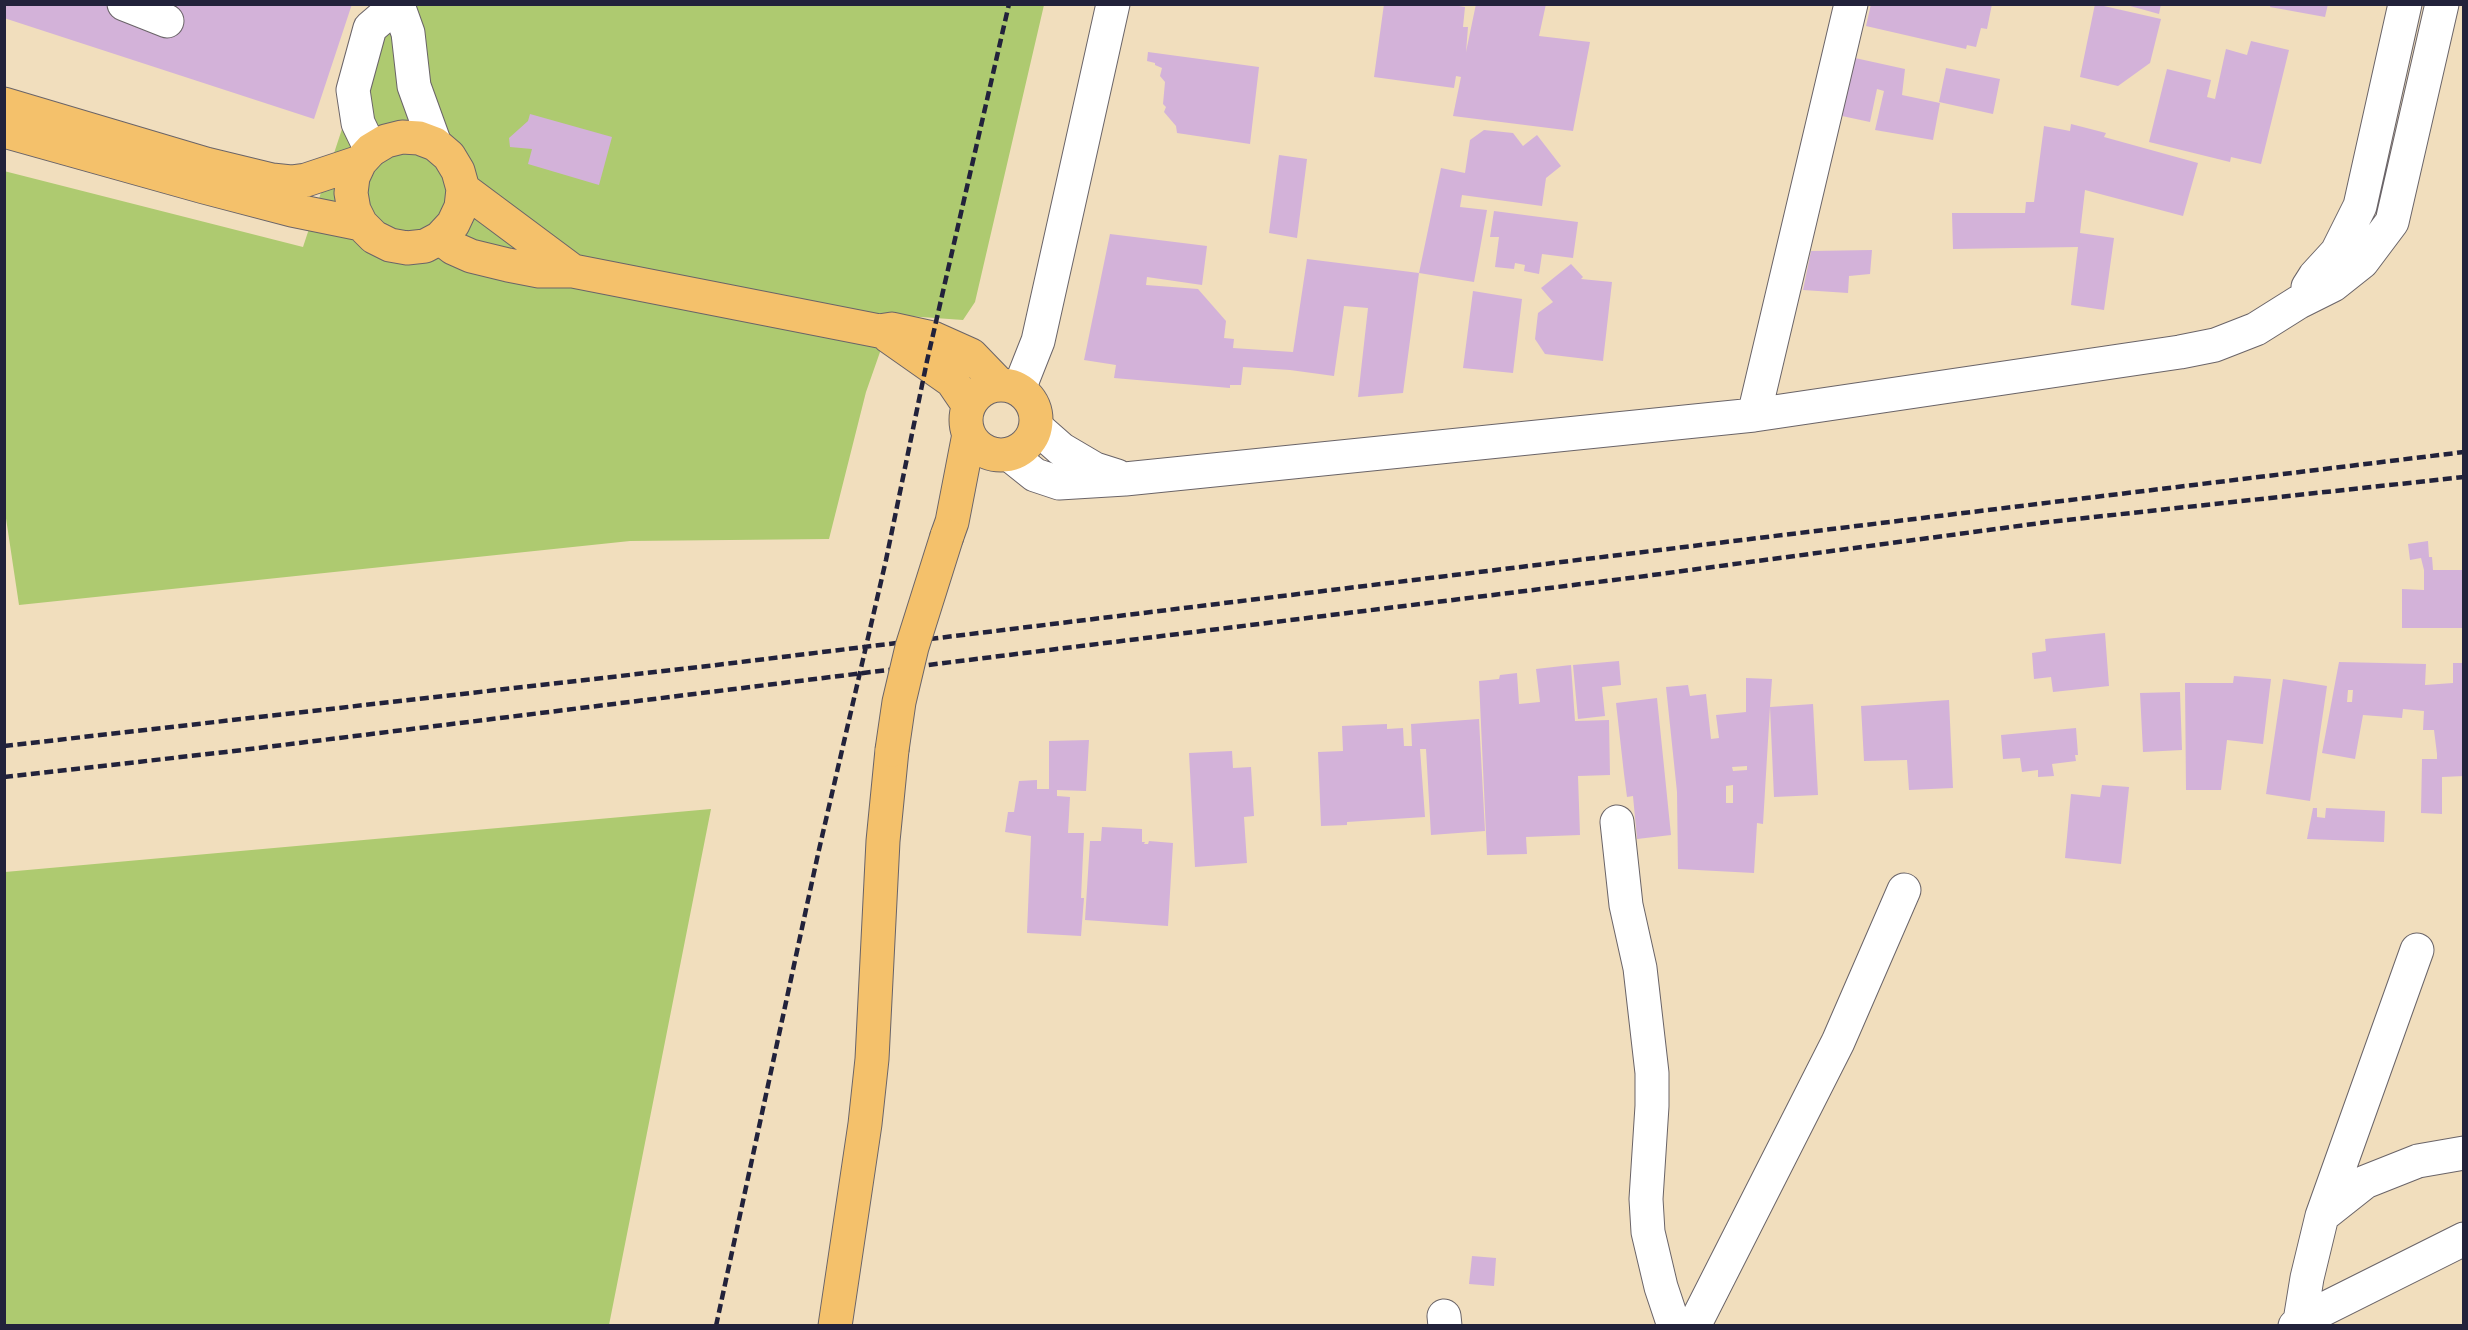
<!DOCTYPE html>
<style>
body{margin:0}
#map{position:relative;width:2468px;height:1330px;overflow:hidden;background:#f1debd;font-family:"IM FELL Double Pica",serif}
canvas{display:block}
.frame{position:absolute;inset:0;border:6px solid #22223b;pointer-events:none}
</style>
<div id="map">
<canvas width="2468" height="1330"></canvas>
<div class="frame"></div>
</div>
<script>
const g = document.querySelector('canvas').getContext('2d');
g.lineJoin = 'round';
function paint(path, color) {
  g.fillStyle = color;
  g.fill(path, 'evenodd');
}
function poly(rows) {
  const path = new Path2D();
  for (const r of rows) {
    if (r.length === 3) {
      path.moveTo(r[0] + r[2], r[1]);
      path.arc(r[0], r[1], r[2], 0, 2 * Math.PI);
      continue;
    }
    path.moveTo(r[0], r[1]);
    for (let i = 2; i < r.length; i += 2) path.lineTo(r[i], r[i + 1]);
  }
  return path;
}
function strokePath(path, color, width, dash) {
  g.strokeStyle = color;
  g.lineWidth = width;
  g.lineCap = dash ? 'butt' : 'round';
  g.setLineDash(dash || []);
  g.stroke(path);
}
paint(poly([
 [383,5,1044,5,975,302,963,320,893,315,866,392,829,539,630,541,19,605,4,505,4,171,303,247],
 [711,809,609,1325,5,1325,5,872]
]), '#aeca70');
paint(poly([
 [4,4,352,4,314,119,4,18],
 [1384,4,1447,4,1465,7,1463,27,1468,27,1466,52,1476,4,1546,4,1539,36,1590,42,1573,131,1453,116,1461,77,1456,76,1454,88,1374,77],
 [1871,4,1992,4,1987,29,1981,28,1976,47,1967,45,1966,49,1866,26],
 [2095,4,2161,19,2150,63,2118,86,2080,77],
 [2123,4,2161,4,2159,14],
 [2271,4,2328,4,2325,17,2270,7],
 [2251,41,2289,50,2261,164,2231,157,2230,162,2149,142,2167,69,2211,80,2207,97,2215,99,2226,49,2247,55],
 [1148,52,1259,67,1250,144,1177,133,1176,126,1164,112,1166,107,1163,104,1165,82,1160,76,1162,68,1155,65,1155,63,1147,61],
 [1855,58,1905,69,1902,95,1940,103,1933,140,1875,130,1884,91,1877,89,1870,122,1842,116],
 [1946,68,2000,79,1993,114,1939,102],
 [530,114,612,137,599,185,528,164,532,149,510,147,509,138,528,121],
 [2071,124,2106,133,2104,137,2198,163,2183,216,2085,190,2080,233,2114,238,2104,310,2071,305,2078,247,1953,249,1952,213,2025,213,2026,202,2034,202,2044,126,2070,131],
 [1484,130,1513,133,1523,146,1537,135,1561,166,1546,178,1542,206,1462,195,1460,207,1487,210,1474,282,1419,273,1441,168,1465,173,1470,140],
 [1279,155,1307,159,1297,238,1269,233],
 [1494,211,1578,222,1573,258,1542,254,1539,274,1524,271,1525,265,1515,263,1514,269,1495,267,1499,237,1490,237],
 [1110,234,1207,246,1202,285,1147,277,1146,285,1198,289,1226,321,1224,338,1234,339,1233,348,1293,352,1307,259,1419,273,1403,393,1358,397,1368,308,1344,306,1334,376,1290,370,1243,367,1241,385,1230,385,1230,388,1114,378,1116,365,1084,360],
 [1872,250,1870,274,1849,276,1848,293,1803,290,1811,251],
 [1571,264,1583,277,1581,279,1612,282,1603,361,1545,354,1535,339,1538,313,1553,302,1541,288],
 [1473,291,1522,299,1513,373,1463,368],
 [2428,541,2429,557,2432,557,2433,570,2462,570,2462,628,2402,628,2402,589,2424,590,2424,570,2421,558,2410,560,2408,544],
 [2105,633,2109,686,2053,692,2051,677,2034,679,2032,653,2046,651,2045,639],
 [1619,661,1621,685,1602,687,1605,716,1578,719,1573,665],
 [2339,662,2426,664,2425,685,2453,683,2453,663,2464,663,2464,776,2442,777,2442,814,2421,813,2422,759,2437,759,2437,754,2434,730,2423,730,2424,711,2403,709,2402,718,2363,715,2355,759,2322,753],
 [2348,690,2353,690,2352,702,2347,702],
 [1571,665,1575,721,1609,720,1610,775,1578,776,1580,835,1526,837,1527,854,1487,855,1479,681,1499,679,1500,675,1517,673,1519,704,1540,702,1536,669],
 [2234,676,2271,679,2263,744,2227,740,2221,790,2186,790,2185,683,2233,683],
 [1746,678,1772,679,1770,707,1813,704,1818,795,1774,797,1770,707,1763,824,1757,823,1754,873,1678,869,1677,792,1666,687,1688,685,1690,696,1706,694,1711,739,1719,738,1716,715,1746,712],
 [1747,766,1747,770,1733,771,1732,767],
 [1733,785,1733,803,1726,803,1726,786],
 [2283,679,2327,686,2310,801,2266,794],
 [2180,692,2182,750,2143,752,2140,693],
 [1657,698,1671,835,1637,839,1633,796,1627,797,1624,774,1616,703],
 [1949,700,1953,788,1909,790,1907,760,1864,761,1861,706],
 [1479,719,1485,831,1431,835,1426,749,1420,749,1425,817,1347,822,1347,825,1321,826,1318,752,1343,751,1342,726,1387,724,1387,729,1403,728,1404,746,1412,746,1411,724],
 [2076,728,2078,755,2075,755,2076,761,2052,764,2054,776,2038,777,2038,770,2022,772,2020,758,2003,759,2001,735],
 [1089,740,1086,791,1057,790,1057,796,1070,797,1068,833,1084,833,1081,898,1084,898,1081,936,1027,933,1031,836,1005,832,1008,812,1014,812,1019,781,1037,780,1037,789,1049,789,1049,741],
 [1232,751,1233,768,1251,767,1254,816,1244,817,1247,863,1195,867,1189,753],
 [2102,785,2129,787,2121,864,2065,858,2071,794,2100,797],
 [2313,808,2317,808,2317,817,2325,818,2326,808,2385,811,2384,842,2307,839],
 [1102,827,1142,829,1142,842,1145,842,1144,844,1148,844,1149,841,1173,843,1168,926,1085,920,1090,841,1101,841],
 [1472,1256,1496,1258,1494,1286,1469,1284]
]), '#d3b2d9');
const minor = poly([
 [124,4,167,21],
 [398,5,408,33,414,86,435,144],
 [371,150,358,123,353,90,370,28,398,4],
 [2308,287,2315,276,2337,252,2360,206,2405,4],
 [1019,389,1038,341,1113,4],
 [1754,415,1851,4],
 [1036,427,1061,449,1095,469,1117,476],
 [1010,455,1035,475,1059,483,1125,479,1754,415,2180,352,2215,345,2256,329,2299,302,2333,285,2362,262,2392,222,2442,4],
 [1617,822,1626,905,1640,968,1652,1073,1652,1106,1646,1199,1648,1232,1661,1287,1674,1326],
 [2322,1216,2365,1182,2418,1161,2464,1153],
 [1444,1316,1445,1326],
 [2300,1321,2307,1278,2322,1216,2417,950],
 [1694,1326,1838,1042,1904,890],
 [2295,1326,2300,1321,2464,1239]
]);
const major = poly([
 [4,104,206,164,272,180,291,182,306,180,360,162],
 [4,131,204,187,292,210,361,224,374,237,390,245,407,248,425,246,440,238,453,224,461,207,463,189,458,171,449,156,435,144,419,138,402,137,386,141,371,150,360,162,353,177,351,193,354,210,361,224],
 [463,189,573,271],
 [440,238,453,248,471,256,508,265,539,271,573,271,879,331,892,329,933,338,971,355,1000,385],
 [888,336,952,381,969,406],
 [1001,420,35],
 [947,536,952,522,969,434],
 [835,1326,865,1124,872,1059,883,841,892,750]
]);
strokePath(minor, '#6a6468', 35);
strokePath(major, '#6a6468', 35);
strokePath(minor, '#fff', 33);
strokePath(major, '#f4c16b', 33);
strokePath(poly([
 [4,746,708,666,2464,452],
 [4,777,226,752,1638,577,2048,522,2464,477],
 [716,1326,818,854,886,560,927,361,1009,4]
]), '#22223b', 4.5, [9, 4.5]);
const majorBridge = poly([
 [892,750,899,702,912,647,947,536]
]);
strokePath(majorBridge, '#6a6468', 35, []);
strokePath(majorBridge, '#f4c16b', 33);
</script>
